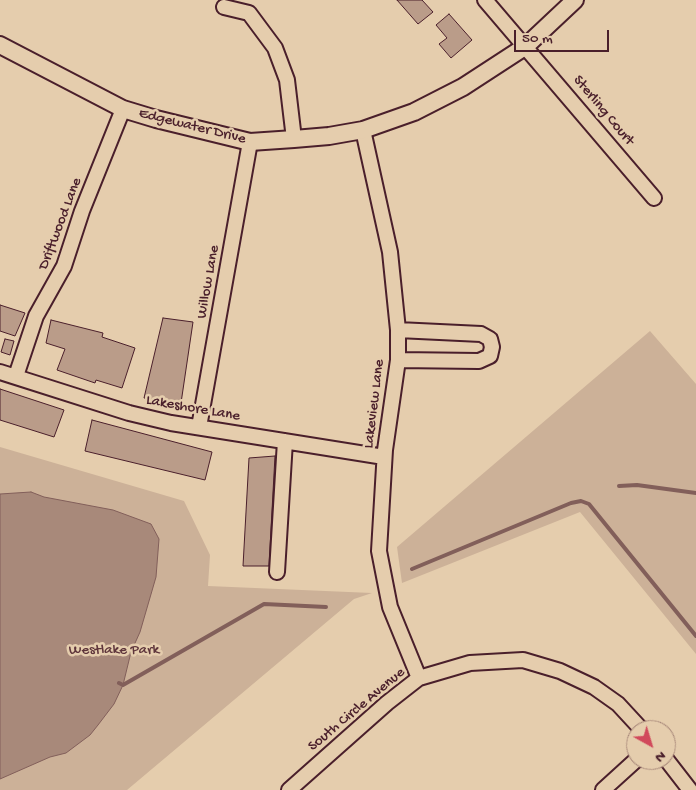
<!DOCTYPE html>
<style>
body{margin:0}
#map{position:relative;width:696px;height:790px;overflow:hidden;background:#e5cdad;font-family:"Gochi Hand",sans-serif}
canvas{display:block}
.north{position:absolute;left:626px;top:720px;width:50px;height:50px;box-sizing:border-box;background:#e5cdad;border:1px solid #a78779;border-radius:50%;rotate:141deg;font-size:14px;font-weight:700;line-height:20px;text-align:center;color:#4a1f2b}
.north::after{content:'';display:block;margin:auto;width:18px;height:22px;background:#d1495b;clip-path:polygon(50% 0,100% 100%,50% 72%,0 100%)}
.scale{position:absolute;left:514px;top:30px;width:95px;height:22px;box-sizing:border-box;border:2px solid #4a1f2b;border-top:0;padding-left:6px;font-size:15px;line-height:18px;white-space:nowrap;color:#4a1f2b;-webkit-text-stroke:4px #e5cdad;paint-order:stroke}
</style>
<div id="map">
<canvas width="696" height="790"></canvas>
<div class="north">N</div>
<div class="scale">50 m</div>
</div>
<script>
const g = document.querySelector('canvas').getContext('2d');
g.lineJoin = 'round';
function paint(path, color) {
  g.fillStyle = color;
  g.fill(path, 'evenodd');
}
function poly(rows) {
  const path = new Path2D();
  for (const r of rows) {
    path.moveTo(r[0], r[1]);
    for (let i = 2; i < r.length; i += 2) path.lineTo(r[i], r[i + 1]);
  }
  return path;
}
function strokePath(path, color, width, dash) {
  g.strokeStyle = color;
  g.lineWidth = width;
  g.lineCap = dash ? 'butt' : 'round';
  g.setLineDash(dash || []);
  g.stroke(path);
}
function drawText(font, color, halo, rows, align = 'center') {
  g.font = font + ' "Gochi Hand",sans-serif';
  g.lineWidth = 5;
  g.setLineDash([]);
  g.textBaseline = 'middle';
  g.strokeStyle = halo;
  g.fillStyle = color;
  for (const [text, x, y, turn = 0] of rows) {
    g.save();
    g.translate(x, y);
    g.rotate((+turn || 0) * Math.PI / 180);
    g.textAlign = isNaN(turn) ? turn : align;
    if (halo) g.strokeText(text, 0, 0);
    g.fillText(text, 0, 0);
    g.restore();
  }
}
paint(poly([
 [650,331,696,384,696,654,580,512,402,583,397,547],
 [0,447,184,501,210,555,208,586,372,593,354,599,127,790,0,790]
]), '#ccb198');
const water = poly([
 [31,492,44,497,113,510,151,524,159,539,156,577,140,632,131,652,123,685,114,704,98,725,90,735,66,753,50,757,0,779,0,494,31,492]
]);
paint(water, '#a8897a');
strokePath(water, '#825f5a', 1);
strokePath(poly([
 [619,486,637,485,696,493],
 [412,569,571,503,581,501,589,504,696,636],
 [119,683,123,685,264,604,326,607]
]), '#825f5a', 4);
const building = poly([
 [397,0,422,0,433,12,418,24,397,0],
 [449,14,472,40,451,58,439,44,447,38,436,25,449,14],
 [0,305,25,313,15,336,0,331,0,305],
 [163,318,193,322,181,403,144,398,163,318],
 [51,320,103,333,102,337,135,348,122,388,96,380,95,383,57,370,65,349,46,343,51,320],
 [5,339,14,341,10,355,1,352,5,339],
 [0,389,64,410,54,437,0,420,0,389],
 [92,420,212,452,205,480,85,451,92,420],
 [275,456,269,566,243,566,249,458,275,456]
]);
paint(building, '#ba9c89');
strokePath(building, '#4a1f2b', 1);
const minor = poly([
 [485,0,654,198],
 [224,7,249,13,275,48,287,80,294,139],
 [363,130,390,252,398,330,398,360,385,450,379,551,390,607,419,678],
 [398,360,479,361,490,356,492,347,490,339,481,334,398,330],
 [0,372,129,413,171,423,384,457],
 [16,376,36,316,64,266,82,211,123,109],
 [199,427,250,142],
 [277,572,285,441],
 [666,759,690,790],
 [289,790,387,703,419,678,470,663,523,660,560,671,594,687,618,704,642,730],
 [603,790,636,760]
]);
const tertiary = poly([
 [0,45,123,109,156,119,250,142,294,139,329,136,363,130,414,112,463,87,526,46,575,0]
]);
strokePath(minor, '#4a1f2b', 18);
strokePath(tertiary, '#4a1f2b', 20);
strokePath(minor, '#e5cdad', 14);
strokePath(tertiary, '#e5cdad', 16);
drawText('15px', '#4a1f2b', '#e5cdad', [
 ["Sterling Court",603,111,50],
 ["Edgewater Drive",192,127,14],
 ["Driftwood Lane",61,224,-69],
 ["Willow Lane",209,282,-80],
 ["Lakeview Lane",375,404,-83],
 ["Lakeshore Lane",193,409,10],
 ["South Circle Avenue",357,710,-40]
]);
drawText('15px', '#5e353b', '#e5cdad', [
 ["Westlake Park",114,651]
]);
</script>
